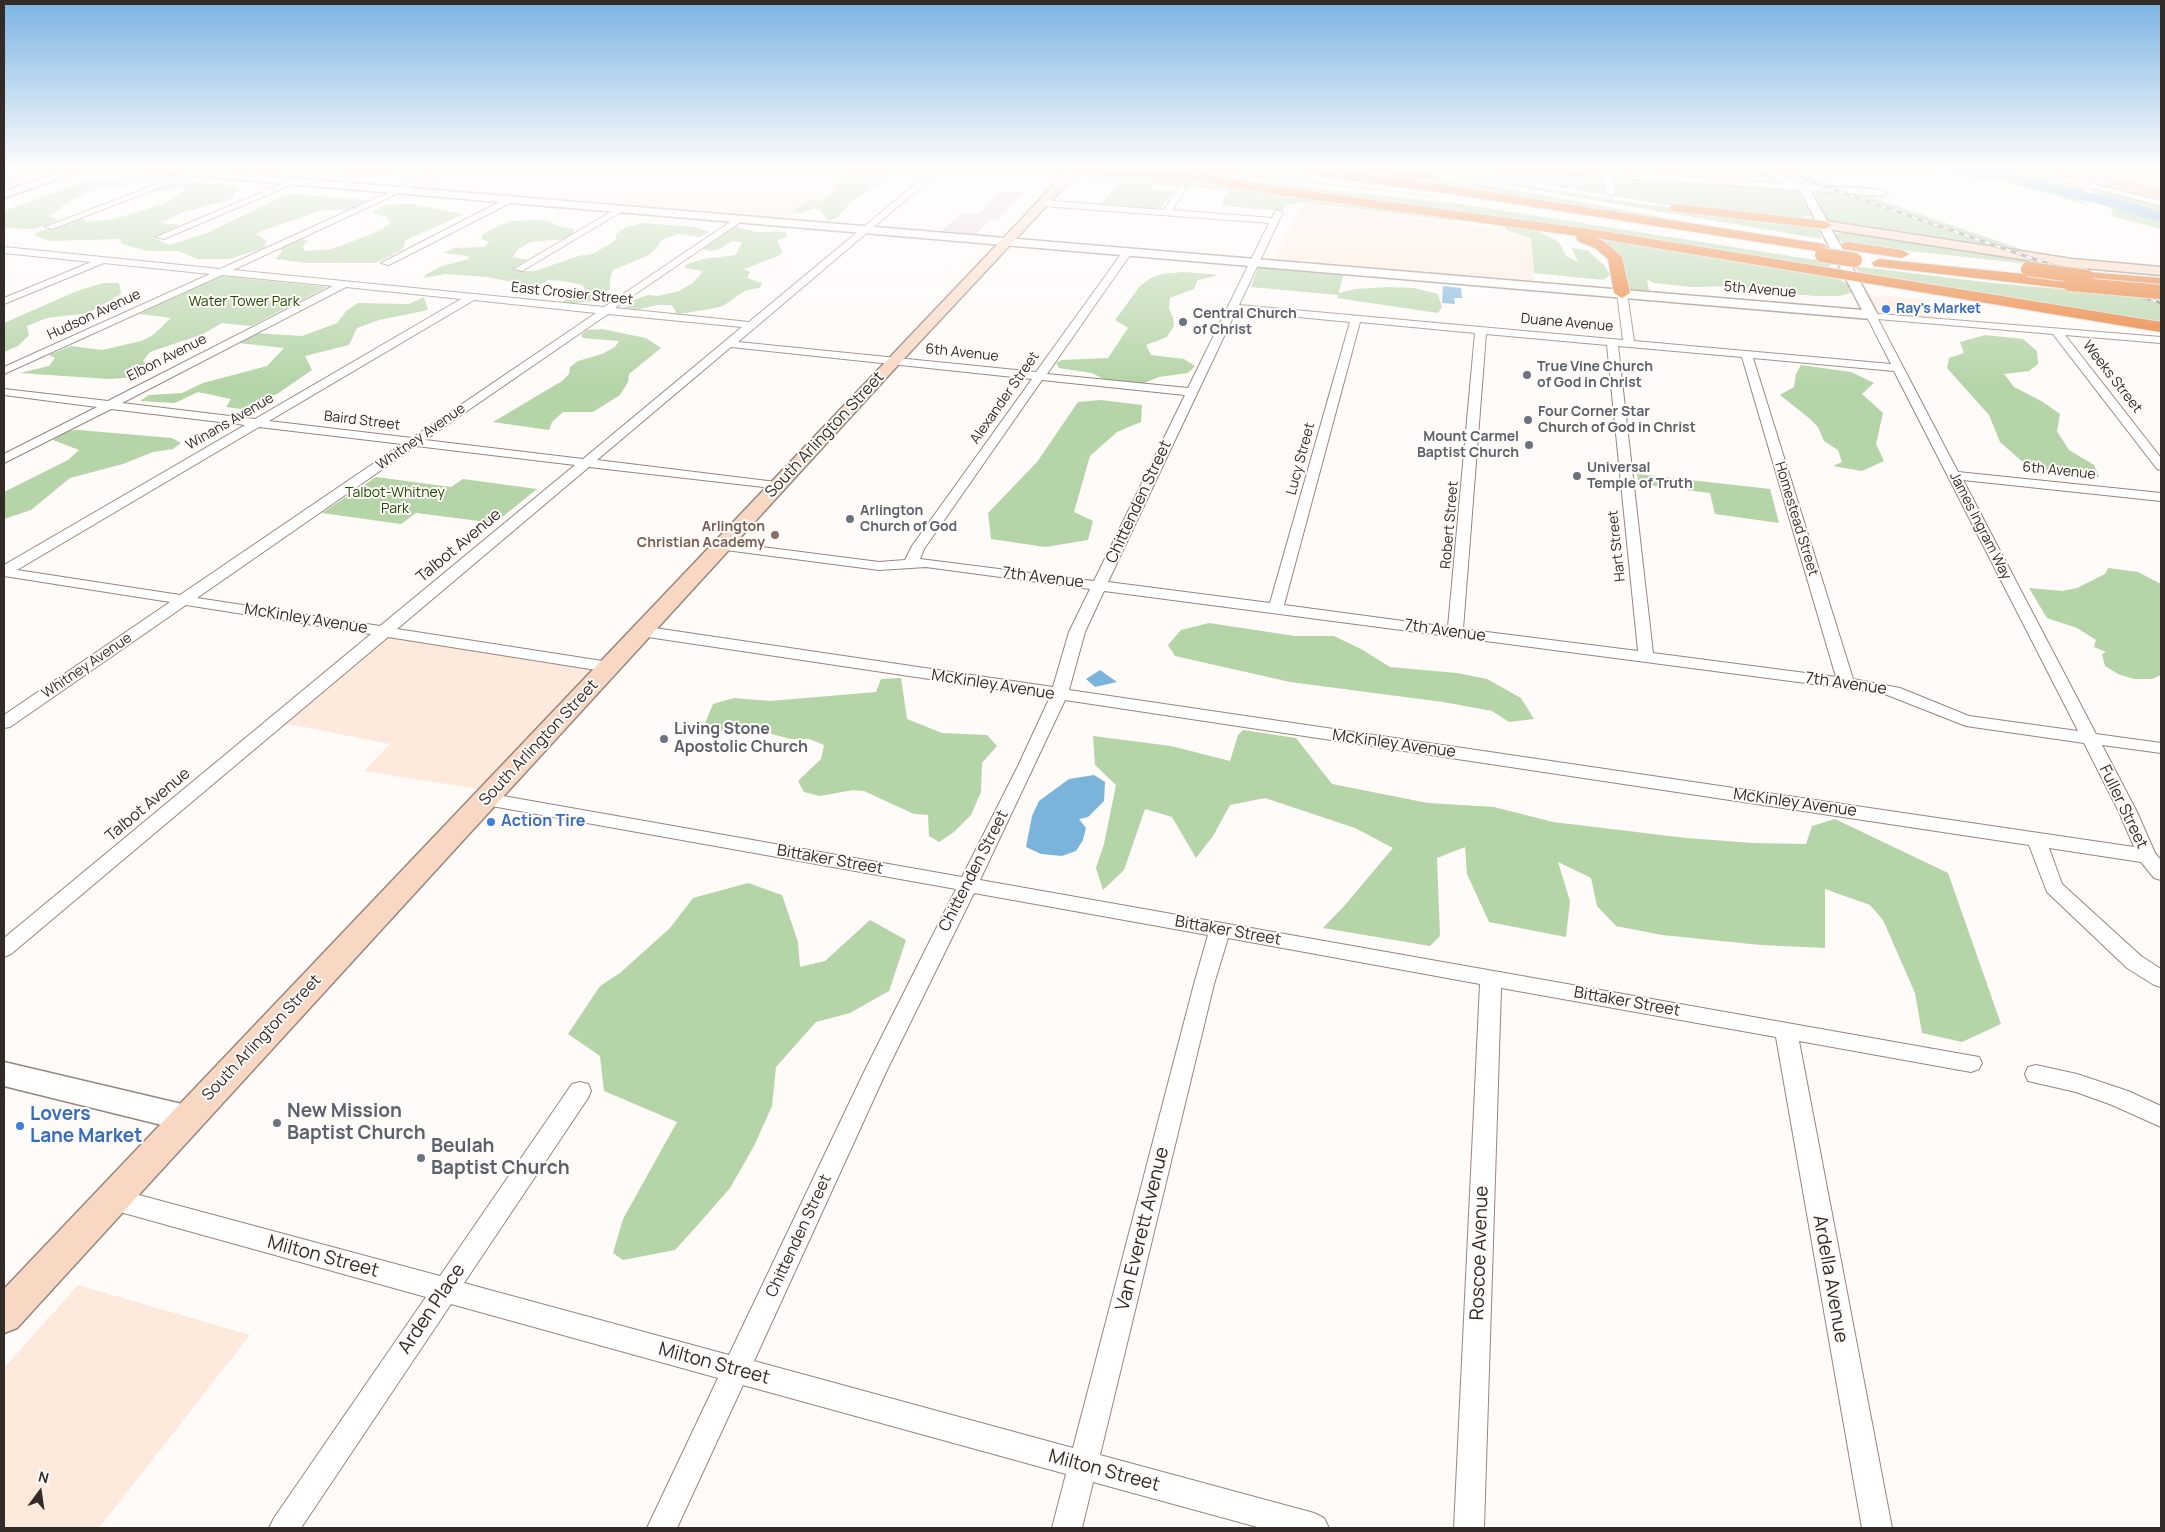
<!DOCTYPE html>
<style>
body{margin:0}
#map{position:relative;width:2165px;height:1532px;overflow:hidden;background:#fefbf8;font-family:Manrope,sans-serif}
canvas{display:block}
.frame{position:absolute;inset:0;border:5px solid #322b27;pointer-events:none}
.north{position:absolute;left:15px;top:1467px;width:50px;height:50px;-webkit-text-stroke:4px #fefbf8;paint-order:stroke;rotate:14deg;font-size:14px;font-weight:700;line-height:20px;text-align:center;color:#322b27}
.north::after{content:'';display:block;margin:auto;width:18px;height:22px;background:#322b27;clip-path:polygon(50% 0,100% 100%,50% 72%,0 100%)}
</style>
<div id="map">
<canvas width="2165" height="1532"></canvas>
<div class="frame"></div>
<div class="north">N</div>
</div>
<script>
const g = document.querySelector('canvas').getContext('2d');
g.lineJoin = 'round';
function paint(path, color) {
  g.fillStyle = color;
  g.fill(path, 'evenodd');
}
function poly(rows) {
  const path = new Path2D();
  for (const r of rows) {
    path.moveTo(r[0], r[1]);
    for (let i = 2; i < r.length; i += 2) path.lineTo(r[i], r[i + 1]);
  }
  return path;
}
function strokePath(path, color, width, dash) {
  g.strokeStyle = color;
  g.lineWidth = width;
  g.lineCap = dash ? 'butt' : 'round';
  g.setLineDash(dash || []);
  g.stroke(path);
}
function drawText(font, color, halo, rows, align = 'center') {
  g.font = font + ' Manrope,sans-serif';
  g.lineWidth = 4;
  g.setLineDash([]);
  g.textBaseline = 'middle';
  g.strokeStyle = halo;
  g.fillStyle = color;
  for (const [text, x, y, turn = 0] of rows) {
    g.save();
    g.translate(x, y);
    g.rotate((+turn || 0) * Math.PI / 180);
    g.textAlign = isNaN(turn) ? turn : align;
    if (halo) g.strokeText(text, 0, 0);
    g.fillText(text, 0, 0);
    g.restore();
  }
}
paint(poly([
 [438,170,882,170,838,202,808,200,782,219,399,187],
 [2086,170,2161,170,2161,189,2151,187],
 [1303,202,1506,230,1531,238,1534,281,1274,260],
 [1860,294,1923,299,1935,319,1871,314],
 [386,634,604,669,491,791,364,771,390,744,283,723],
 [78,1285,250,1335,99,1528,4,1528,4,1368]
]), '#feeadd');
paint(poly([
 [341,170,417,170,396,176,365,176,343,182,336,176],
 [852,170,890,170,886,179,853,201,836,218,828,221,820,210,815,208,800,213,790,213,808,200,821,201,837,190,841,179],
 [1162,170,1215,170,1436,196,1435,197,1355,188],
 [1336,170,1406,173,1500,187,1709,226],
 [1437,170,1525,170,1796,190,1801,192,1813,216,1787,218,1666,205,1482,174],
 [1779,170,1797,170,1803,172,1799,173,1838,186,1855,184,1879,190,1829,188],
 [1961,170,1998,170,2051,181,2067,185,2074,191,1991,173],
 [149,171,162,175,154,180,94,190,72,199,50,216,58,220,45,226,34,229,4,228,4,211,92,179,121,178],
 [1938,171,1983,176,2031,185,2079,197,2087,205,2002,181,1929,172],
 [2055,173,2161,198,2161,202,2057,175],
 [1441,174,1482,177,1613,200,1820,226,1821,239],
 [1146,175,1268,194,1463,219,1453,221,1303,202,1288,205,1281,211,1226,206,1222,204,1223,198,1229,194,1228,190,1165,185,1153,185,1149,189,1173,192,1160,209,1100,204,1110,194,1110,191,1121,182,1079,177],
 [1223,178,1468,205,1834,263,1827,268,1291,191],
 [181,183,218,184,238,187,232,199,181,213,160,223,180,225,154,238,170,245,207,233,275,200,292,194,367,200,350,210,323,210,267,229,256,234,267,241,264,248,229,259,197,259,179,251,147,251,122,244,120,239,51,241,35,236,35,233,83,217,86,222,115,219,163,204,177,196,185,187,154,192,170,184],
 [2090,188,2161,205,2161,229,2111,216,2113,211,2109,207,2112,207],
 [1814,191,1836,192,2009,251,1828,222],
 [1844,192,1879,194,1900,196,1882,196,1873,198,2035,254,2012,251],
 [411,204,464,214,406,240,402,250,375,263,306,263,275,259,281,253,282,247,301,239,309,241,303,245,304,250,308,251,331,249,356,240,381,230,391,222,385,216,372,213,384,205],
 [535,220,549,221,557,226,574,229,573,234,564,239,530,242,517,250,513,257,528,260,515,267,521,271,535,271,578,256,592,254,610,244,616,239,616,234,626,227,643,223,695,227,709,232,700,237,679,234,663,239,654,251,647,256,613,270,610,279,610,289,595,301,564,304,564,300,585,291,583,285,563,281,548,280,533,289,525,289,518,283,487,277,445,274,424,278,426,274,442,266,469,259,468,256,443,253,454,248,484,247,489,242,481,239,483,234,492,229,510,221],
 [734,226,756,232,785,232,788,236,777,241,783,252,778,256,744,269,750,272,747,278,762,283,760,288,746,290,723,306,705,310,677,314,672,305,657,305,640,309,625,308,636,299,648,295,658,296,679,291,693,283,703,271,685,268,687,264,703,259,736,255,742,242,732,241,720,249,711,251,701,249],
 [1504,226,1538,231,1554,239,1561,245,1566,256,1578,262,1572,248,1587,250,1605,266,1610,275,1603,280,1534,273,1531,238,1506,230],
 [1849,231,2032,259,2056,267,1882,248,1842,242,1836,237,1837,233],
 [1579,233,1834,277,1846,283,1856,291,1840,296,1816,296,1764,292,1733,286,1693,287,1654,283,1647,279,1649,291,1629,290,1622,262],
 [1259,265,1344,273,1338,295,1251,287],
 [1853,266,1993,283,2137,296,2161,305,2161,324,1876,278,1860,273],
 [1184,272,1219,275,1198,280,1194,289,1170,298,1169,309,1173,317,1174,326,1167,337,1146,345,1151,355,1184,359,1195,366,1188,373,1159,377,1144,383,1109,382,1092,373,1059,368,1056,363,1062,360,1108,358,1128,328,1115,320,1140,286,1151,278,1162,274],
 [222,276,327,287,251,326,222,323,203,334,150,352,143,361,152,370,138,377,109,379,20,373,49,366,55,358,49,355,71,346,102,350,141,341,153,335,171,318,139,314],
 [103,283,119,283,121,294,89,313,47,318,27,326,29,335,18,346,4,352,4,323,77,291],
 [1387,287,1414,288,1438,294,1442,307,1438,313,1337,298,1339,293,1355,289],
 [424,297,428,310,379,320,357,328,349,345,305,356,312,370,277,394,241,409,226,407,231,399,198,392,175,403,140,401,149,395,182,393,203,383,267,366,284,348,239,343,256,333,302,336,337,323,346,311,358,303,409,304],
 [602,329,646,338,661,348,629,374,628,382,620,395,593,412,563,412,552,422,549,430,493,422,562,381,569,374,570,367,578,361,602,354,615,347,619,341,583,338,581,335,587,330],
 [1985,335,2023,339,2037,351,2038,364,2029,371,2004,374,2014,387,2043,402,2060,414,2057,431,2069,450,2094,465,2099,477,2069,476,2025,464,2000,442,1989,415,1947,368,1949,358,1964,353,1960,342],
 [1801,365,1851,372,1874,383,1862,394,1883,413,1876,444,1884,461,1862,471,1833,466,1842,462,1838,450,1824,441,1818,427,1809,418,1780,395,1794,387,1796,374],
 [1101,400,1142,405,1141,422,1117,432,1090,456,1074,512,1093,521,1088,540,1045,547,991,539,988,513,1037,462,1078,402],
 [79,430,172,438,181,443,173,449,153,452,123,464,70,478,31,510,4,519,4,492,68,460,79,450,53,440,65,431],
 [1637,474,1770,489,1779,523,1715,514,1710,493,1639,484],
 [376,477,451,487,463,479,537,489,495,523,416,513,401,524,322,513],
 [2108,568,2138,572,2161,584,2161,675,2152,679,2134,679,2118,674,2105,666,2102,654,2106,652,2094,647,2096,640,2077,628,2047,618,2029,588,2062,591,2077,588,2105,574],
 [1209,623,1295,636,1334,636,1361,649,1390,667,1457,673,1487,679,1521,698,1534,719,1509,722,1492,711,1443,702,1290,682,1175,656,1168,645,1181,630],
 [901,678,907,719,942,733,987,735,997,746,982,763,981,792,971,815,954,832,939,842,929,836,928,815,914,814,864,791,853,790,820,796,804,792,798,781,821,759,824,745,809,739,791,739,764,732,727,733,705,723,713,704,734,698,770,701,876,692,881,679],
 [1243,730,1296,738,1332,784,1428,803,1494,807,1553,822,1686,838,1753,843,1806,844,1812,826,1835,819,1948,873,2001,1024,1962,1042,1922,1033,1915,993,1883,920,1870,905,1825,889,1825,948,1761,945,1662,935,1616,926,1597,906,1591,878,1558,862,1570,901,1566,937,1489,922,1467,874,1465,847,1437,858,1440,936,1430,946,1323,928,1345,905,1393,848,1355,828,1265,798,1230,805,1213,836,1196,858,1172,817,1145,809,1124,870,1103,890,1096,868,1104,844,1116,785,1095,765,1093,736,1171,746,1230,761,1238,735],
 [748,883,782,895,798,942,800,967,825,961,870,920,906,940,889,991,850,1013,816,1022,776,1067,772,1106,754,1146,730,1188,696,1227,675,1250,623,1260,613,1253,623,1219,677,1122,604,1091,600,1056,568,1034,600,986,620,973,670,928,693,898]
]), '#b5d4a8');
paint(poly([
 [1443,286,1461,288,1462,298,1454,298,1455,304,1442,303],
 [1100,670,1117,682,1095,687,1086,679],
 [1094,775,1105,782,1104,801,1088,817,1079,819,1086,828,1083,840,1076,851,1062,856,1041,854,1026,847,1032,816,1039,801,1069,779]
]), '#7ab4db');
paint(poly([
 [1940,170,1980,170,2008,174,2119,199,2161,212,2161,222,2114,208,2008,182,1947,174,1940,170]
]), '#7ab4db');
paint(poly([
 [1002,191,1024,192,997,220,990,219,976,234,942,231,962,213,978,214]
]), '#e6d1d7');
const minor = poly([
 [194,170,206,170,52,229,45,227,194,170],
 [438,170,446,171,233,270,604,307,739,216,743,219,742,221,615,308,749,322,932,170,941,170,738,342,1036,372,1124,250,1127,249,1132,252,1047,374,1188,388,1269,223,1042,206,1038,203,1042,200,1164,210,1180,185,1183,185,1187,187,1172,210,1272,218,1276,210,1283,212,1239,305,1623,340,1617,293,1622,290,1627,293,1634,341,1891,364,1866,315,1867,313,2161,337,2161,343,2065,335,2161,458,2161,470,2157,469,2053,334,1878,319,1958,472,2161,493,2161,501,1963,480,2096,734,2161,743,2161,753,2102,745,2137,812,2155,853,2161,860,2161,880,2154,878,2141,862,2049,848,2062,884,2141,956,2161,969,2161,987,2154,985,2127,968,2047,892,2029,845,1065,700,980,880,1979,1057,1982,1063,1979,1069,1971,1072,1799,1041,1892,1528,1862,1528,1776,1037,1501,988,1484,1528,1454,1528,1480,984,1228,938,1214,984,1100,1455,1314,1513,1324,1518,1329,1528,1261,1528,1093,1482,1082,1528,1052,1528,1066,1474,743,1385,677,1528,647,1528,718,1378,451,1304,301,1528,269,1528,274,1518,426,1297,113,1210,104,1207,101,1199,104,1191,113,1188,440,1276,572,1084,580,1082,588,1084,591,1091,588,1098,464,1283,729,1355,865,1070,956,889,486,805,480,803,477,799,480,795,486,793,962,877,1018,766,1050,697,641,636,633,631,641,626,1053,687,1069,632,1090,589,926,567,879,570,718,549,716,546,723,542,879,562,905,560,912,546,1032,379,731,347,597,460,776,482,781,483,783,486,781,489,589,467,397,629,609,662,615,664,617,667,615,670,609,672,388,637,11,954,4,957,4,938,371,634,186,605,10,727,4,728,4,715,170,602,4,576,4,565,245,425,111,409,4,463,4,454,97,407,4,395,4,389,108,401,333,286,222,275,4,374,4,367,210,274,104,263,4,304,4,298,91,262,4,253,4,247,220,269,438,170],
 [346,287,461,299,255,419,122,403,346,287],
 [474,300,596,313,412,438,269,421,474,300],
 [1236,311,1350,322,1270,603,1108,582,1236,311],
 [608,314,742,327,583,459,425,440,608,314],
 [1360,322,1475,333,1448,627,1284,605,1360,322],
 [1486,334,1607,345,1638,651,1463,629,1486,334],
 [1618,346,1742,357,1836,677,1653,653,1618,346],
 [1753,358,1894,371,2078,731,1969,716,1900,688,1853,679,1753,358],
 [1042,380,1185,395,1094,581,920,559,924,549,1042,380],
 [259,427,402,444,180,595,17,570,259,427],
 [416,446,575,465,380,626,197,598,416,446],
 [1104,591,1882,693,1966,726,2084,743,2119,812,2134,847,1069,690,1085,632,1104,591],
 [974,893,1208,935,1194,984,1073,1448,754,1361,887,1070,974,893],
 [1539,170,1609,170,1610,172,1883,190,1887,193,1883,196,1611,177,1615,193,1611,196,1607,193,1603,176,1543,172,1539,170],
 [2043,170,2054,170,2051,173,2161,201,2161,206,2083,186,2083,189,2077,189,2071,183,2040,175,2039,173,2043,170],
 [293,179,300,181,164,239,156,237,293,179],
 [509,197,512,198,512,202,389,265,381,263,509,197],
 [619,207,626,209,522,271,514,269,619,207],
 [2036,1065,2077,1074,2128,1091,2161,1106,2161,1127,2112,1105,2076,1092,2028,1081,2025,1074,2028,1067,2036,1065]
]);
const tertiary = poly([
 [67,170,82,170,4,198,4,191,67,170],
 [155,170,197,170,1862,310,1800,190,1753,170,1767,170,1808,186,1878,315,1871,319,160,173,155,170],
 [4,1062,186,1105,197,1109,201,1118,197,1127,186,1131,4,1086,4,1062]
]);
const secondary = poly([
 [1068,170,1080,170,899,364,17,1328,4,1333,4,1289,1068,170],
 [1825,221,2072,259,2161,267,2161,275,2072,267,1821,228,1819,225,1821,222,1825,221]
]);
const primary = poly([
 [2062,170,2083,170,2161,190,2161,198,2064,173,2062,170]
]);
const motorway = poly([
 [1067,170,1183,170,1279,187,1597,230,2161,322,2161,332,1596,238,1605,242,1622,257,1630,293,1622,298,1614,293,1608,259,1595,248,1578,241,1576,238,1578,236,1279,195,1180,178,1073,175,1069,174,1067,170],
 [1296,170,1331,170,1445,185,1823,244,1830,248,1823,252,1445,193,1302,174,1296,170],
 [1677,204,1825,221,1832,225,1825,229,1672,211,1670,208,1672,205,1677,204],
 [1848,242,1902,250,1909,254,1902,258,1843,249,1841,246,1843,243,1848,242],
 [1879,259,2070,279,2078,284,2070,289,1874,266,1872,263,1879,259],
 [2087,272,2161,278,2161,288,2082,280,2079,277,2082,274,2087,272]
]);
strokePath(minor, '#97867c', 2);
strokePath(tertiary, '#97867c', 3);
strokePath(secondary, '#97867c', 3);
strokePath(primary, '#dad9d8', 2);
strokePath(motorway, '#dad9d8', 2);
paint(minor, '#fff');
paint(tertiary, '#fff');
paint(secondary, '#f8d8c2');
paint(primary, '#f1b184');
paint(motorway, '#e87d32');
const rail = poly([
 [1777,170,2161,303]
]);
strokePath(rail, '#8c8784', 3);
strokePath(rail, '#fefbf8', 2, [5.5]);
const motorwayBridge = poly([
 [1154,171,1185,176],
 [1394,171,1427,172],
 [1822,255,1855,260],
 [2028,269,2087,277],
 [2070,284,2161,292]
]);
strokePath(motorwayBridge, '#dad9d8', 16, []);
strokePath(motorwayBridge, '#e87d32', 14);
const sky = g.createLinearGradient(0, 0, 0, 385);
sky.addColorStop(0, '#7cb4e3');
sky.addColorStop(0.44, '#fffdfc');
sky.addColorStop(1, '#fffdfc00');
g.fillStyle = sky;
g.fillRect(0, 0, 2165, 385);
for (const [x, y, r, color] of [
 [1886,309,5,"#3f7fe0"],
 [1183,322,5,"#6b7280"],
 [1527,375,5,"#6b7280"],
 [1528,420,5,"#6b7280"],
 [1529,445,5,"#6b7280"],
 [1577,476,5,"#6b7280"],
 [850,519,5,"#6b7280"],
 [775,535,5,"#8d6e63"],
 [664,739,5,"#6b7280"],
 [491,822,5,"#3f7fe0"],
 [277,1123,5,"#6b7280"],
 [20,1126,5,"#3f7fe0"],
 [421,1158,5,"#6b7280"]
]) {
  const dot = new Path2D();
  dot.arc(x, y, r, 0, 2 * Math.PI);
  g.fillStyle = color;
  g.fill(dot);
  strokePath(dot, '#fefbf8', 2);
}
drawText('14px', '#322b27', '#fefbf8', [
 ["5th Avenue",1760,290,5],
 ["East Crosier Street",572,294,6],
 ["Hudson Avenue",94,315,-25],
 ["Duane Avenue",1567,323,5],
 ["6th Avenue",962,353,6],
 ["Elbon Avenue",167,358,-27],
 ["Weeks Street",2112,377,52],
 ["Alexander Street",1005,398,-55],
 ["Baird Street",362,421,7],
 ["Winans Avenue",230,422,-30],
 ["Whitney Avenue",421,437,-35],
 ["Lucy Street",1301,459,-75],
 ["6th Avenue",2059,471,6],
 ["Homestead Street",1796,519,73],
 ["Robert Street",1450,525,-85],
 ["James Ingram Way",1980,526,63],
 ["Hart Street",1617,546,-96],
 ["Whitney Avenue",87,666,-34]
]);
drawText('14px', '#1e4c00', '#fefbf8', [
 ["Water Tower Park",244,302],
 ["Talbot-Whitney",395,493],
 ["Park",395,509]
]);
drawText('bold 14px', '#366cbe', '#fefbf8', [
 ["Ray's Market",1896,309]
], 'left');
drawText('bold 14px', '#5b616d', '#fefbf8', [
 ["Central Church",1193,314],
 ["of Christ",1193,330],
 ["True Vine Church",1537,367],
 ["of God in Christ",1537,383],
 ["Four Corner Star",1538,412],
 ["Church of God in Christ",1538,428],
 ["Mount Carmel",1519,437,"right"],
 ["Baptist Church",1519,453,"right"],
 ["Universal",1587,468],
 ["Temple of Truth",1587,484],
 ["Arlington",860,511],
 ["Church of God",860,527]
], 'left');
drawText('bold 14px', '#785e54', '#fefbf8', [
 ["Arlington",765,527],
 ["Christian Academy",765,543]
], 'right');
drawText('16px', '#322b27', '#fefbf8', [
 ["South Arlington Street",825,435,-47],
 ["Chittenden Street",1139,502,-65],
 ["Talbot Avenue",459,546,-40],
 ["7th Avenue",1043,578,7],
 ["McKinley Avenue",306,619,9],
 ["7th Avenue",1445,631,8],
 ["7th Avenue",1846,684,8],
 ["McKinley Avenue",993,685,9],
 ["South Arlington Street",539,743,-47],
 ["McKinley Avenue",1394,744,8],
 ["McKinley Avenue",1795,803,8],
 ["Talbot Avenue",148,805,-40],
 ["Fuller Street",2123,807,64],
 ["Bittaker Street",830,860,10],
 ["Chittenden Street",974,871,-63],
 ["Bittaker Street",1228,931,10],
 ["Bittaker Street",1627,1002,10],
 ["South Arlington Street",262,1038,-47],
 ["Chittenden Street",799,1236,-65]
]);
drawText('bold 16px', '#5b616d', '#fefbf8', [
 ["Living Stone",674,730],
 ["Apostolic Church",674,748]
], 'left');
drawText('bold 16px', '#366cbe', '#fefbf8', [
 ["Action Tire",501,822]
], 'left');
drawText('bold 19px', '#5b616d', '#fefbf8', [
 ["New Mission",287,1112],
 ["Baptist Church",287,1134],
 ["Beulah",431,1147],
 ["Baptist Church",431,1169]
], 'left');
drawText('bold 19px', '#366cbe', '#fefbf8', [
 ["Lovers",30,1115],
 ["Lane Market",30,1137]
], 'left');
drawText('19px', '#322b27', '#fefbf8', [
 ["Van Everett Avenue",1143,1229,-76],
 ["Roscoe Avenue",1480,1253,-88],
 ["Milton Street",323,1257,15],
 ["Ardella Avenue",1830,1279,80],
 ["Arden Place",432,1309,-56],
 ["Milton Street",714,1364,15],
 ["Milton Street",1104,1471,15]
]);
</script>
